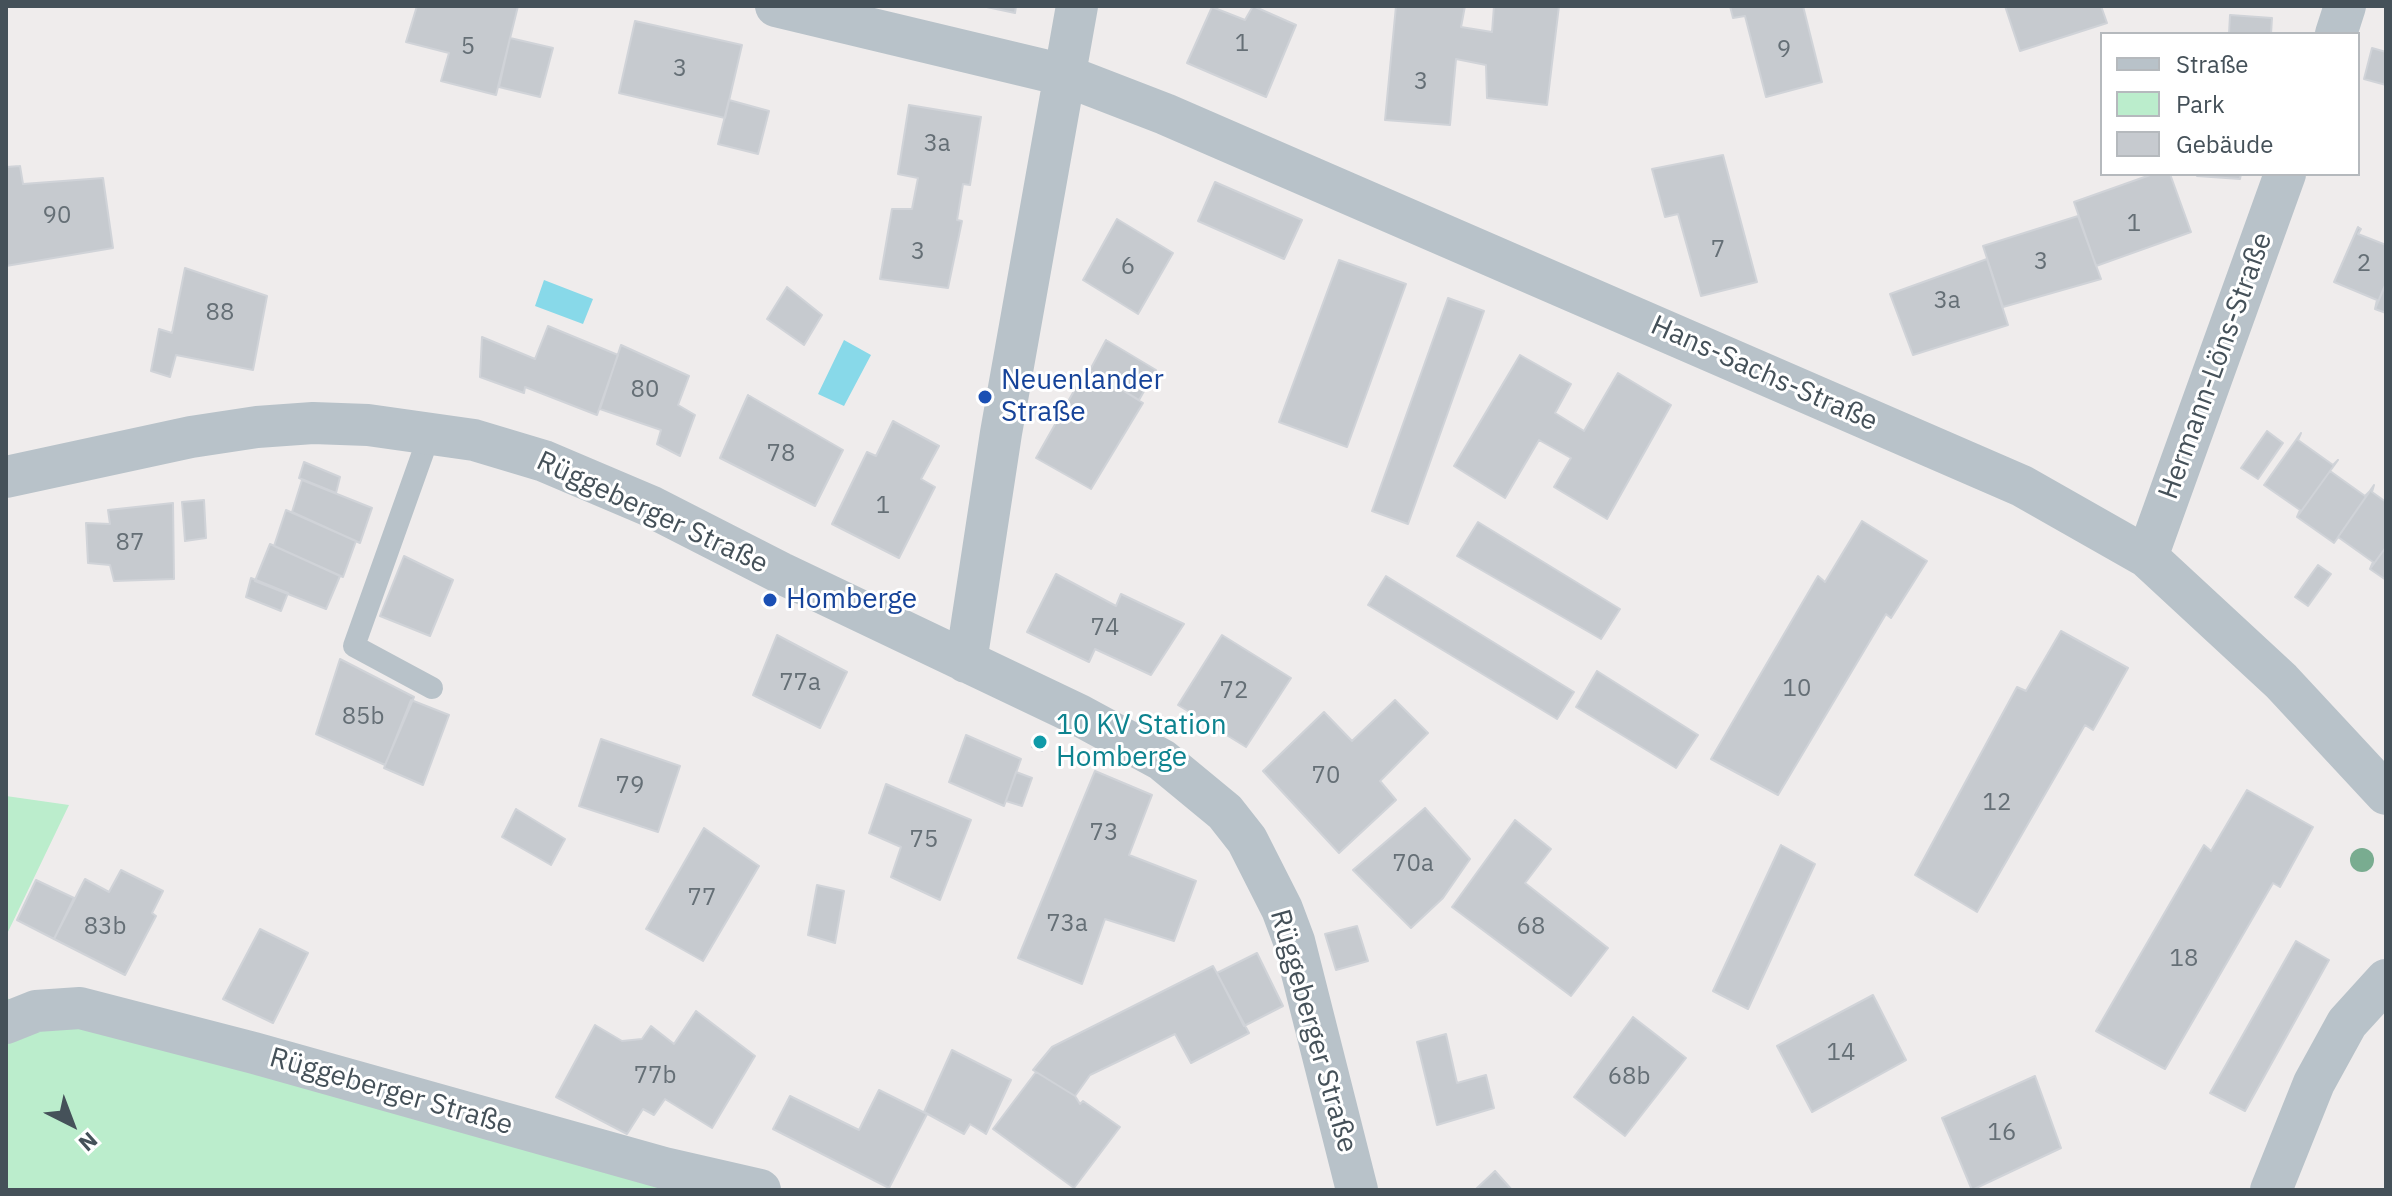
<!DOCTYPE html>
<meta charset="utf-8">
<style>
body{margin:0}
#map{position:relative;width:2392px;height:1196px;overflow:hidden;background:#efecec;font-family:"IBM Plex Sans",sans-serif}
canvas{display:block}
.frame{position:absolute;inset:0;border:8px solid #455159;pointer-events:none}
.legend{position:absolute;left:2100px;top:32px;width:260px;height:144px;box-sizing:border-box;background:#fff;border:2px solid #b5b9bd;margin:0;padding:10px 14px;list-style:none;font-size:24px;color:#455159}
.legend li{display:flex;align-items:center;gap:16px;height:40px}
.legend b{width:40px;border:2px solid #b5b9bd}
.north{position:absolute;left:32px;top:1084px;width:80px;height:80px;-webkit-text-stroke:6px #fff;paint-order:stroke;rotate:138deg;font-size:22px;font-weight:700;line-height:32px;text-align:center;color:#455159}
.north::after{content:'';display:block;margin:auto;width:28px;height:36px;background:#455159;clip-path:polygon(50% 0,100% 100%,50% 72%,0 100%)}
</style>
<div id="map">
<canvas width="2392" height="1196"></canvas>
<div class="frame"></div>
<ul class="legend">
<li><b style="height:10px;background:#b8c2c9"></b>Straße</li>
<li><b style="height:22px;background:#bbedcc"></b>Park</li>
<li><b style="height:22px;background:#c6cacf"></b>Gebäude</li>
</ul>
<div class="north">N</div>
</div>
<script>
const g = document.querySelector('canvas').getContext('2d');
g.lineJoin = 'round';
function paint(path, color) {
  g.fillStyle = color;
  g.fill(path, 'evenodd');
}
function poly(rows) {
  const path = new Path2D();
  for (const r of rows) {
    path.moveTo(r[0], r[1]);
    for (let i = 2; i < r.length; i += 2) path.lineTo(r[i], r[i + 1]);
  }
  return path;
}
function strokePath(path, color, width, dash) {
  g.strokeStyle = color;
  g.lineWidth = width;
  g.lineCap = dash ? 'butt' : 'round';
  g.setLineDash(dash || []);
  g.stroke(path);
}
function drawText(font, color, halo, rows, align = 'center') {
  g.font = font + ' "IBM Plex Sans",sans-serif';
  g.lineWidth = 6;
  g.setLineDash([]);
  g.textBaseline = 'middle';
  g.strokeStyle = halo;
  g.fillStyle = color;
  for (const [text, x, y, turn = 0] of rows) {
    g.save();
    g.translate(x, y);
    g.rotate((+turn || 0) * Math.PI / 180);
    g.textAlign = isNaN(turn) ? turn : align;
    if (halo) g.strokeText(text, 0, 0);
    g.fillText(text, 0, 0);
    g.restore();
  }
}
paint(poly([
 [6,796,69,805,6,936],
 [6,998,667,1190,6,1190]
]), '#bbedcc');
paint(poly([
 [544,280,593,299,583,324,535,306],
 [844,340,871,355,844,406,818,394]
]), '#88d9e9');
const building = poly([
 [417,6,518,6,496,95,441,81,449,53,406,42,417,6],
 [982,6,1016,6,1015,13,982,6],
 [1253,6,1296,25,1266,97,1187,63,1212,7,1245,20,1253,6],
 [1396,6,1465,6,1461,27,1492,32,1494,6,1559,6,1547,105,1487,98,1486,65,1456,59,1450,125,1385,120,1396,6],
 [1730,6,1803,6,1822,82,1766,97,1745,16,1733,18,1730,6],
 [2005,6,2101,6,2107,23,2020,51,2005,6],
 [2230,15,2272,18,2271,34,2229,34,2230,15],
 [635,21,742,45,725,118,619,93,635,21],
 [510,38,553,48,540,97,499,87,510,38],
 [2372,48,2386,52,2386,85,2364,79,2372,48],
 [729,100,769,111,758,154,718,144,729,100],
 [909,105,981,117,970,185,963,184,957,220,962,221,948,288,880,279,892,209,912,209,918,178,898,174,909,105],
 [1723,155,1757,282,1701,296,1678,214,1665,217,1652,169,1723,155],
 [20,166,23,184,103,178,113,248,6,266,6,167,20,166],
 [2153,174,2170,174,2191,232,2096,266,2074,202,2153,174],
 [2197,174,2241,174,2240,179,2197,176,2197,174],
 [1215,182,1302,220,1284,259,1198,221,1215,182],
 [2078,216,2101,279,2003,307,1983,246,2078,216],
 [1117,219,1173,253,1138,314,1083,280,1117,219],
 [2358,227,2361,229,2358,234,2386,245,2386,283,2375,309,2377,300,2334,282,2358,227],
 [1987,259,2008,325,1913,355,1890,294,1987,259],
 [1339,260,1406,284,1347,447,1279,422,1339,260],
 [185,268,267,296,253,370,176,355,170,377,151,371,159,329,172,333,185,268],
 [2386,283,2386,313,2375,309,2386,283],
 [787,287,822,315,804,345,767,319,787,287],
 [1448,298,1484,311,1408,524,1372,511,1448,298],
 [548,326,618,355,597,415,525,387,524,393,480,377,482,337,535,359,548,326],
 [1106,340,1156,370,1139,400,1090,370,1106,340],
 [621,345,689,376,678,405,695,415,680,456,657,444,661,430,600,409,621,345],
 [1520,355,1571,384,1555,413,1584,431,1618,373,1671,405,1607,519,1554,487,1571,458,1539,440,1505,498,1454,466,1520,355],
 [1087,368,1143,403,1091,489,1036,458,1087,368],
 [748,395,843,450,815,506,720,458,748,395],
 [893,421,939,446,921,479,935,487,899,558,832,524,867,452,876,456,893,421],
 [2267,431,2283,443,2258,479,2241,468,2267,431],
 [2301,433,2298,440,2333,465,2338,460,2297,517,2300,510,2264,485,2301,433],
 [2338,460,2330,471,2365,496,2370,491,2334,543,2297,517,2338,460],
 [304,462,340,477,336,493,299,478,304,462],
 [302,480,372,508,360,543,292,512,302,480],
 [2374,485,2372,492,2386,502,2386,547,2370,569,2373,562,2338,537,2374,485],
 [204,500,206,538,185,541,182,502,204,500],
 [173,503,174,579,114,581,110,565,88,563,86,523,110,524,108,510,173,503],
 [286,510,356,541,343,577,274,546,286,510],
 [1862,521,1927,561,1891,618,1886,614,1778,795,1711,759,1818,576,1825,582,1862,521],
 [1478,522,1620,609,1601,639,1457,556,1478,522],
 [270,544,340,576,326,609,255,581,270,544],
 [2386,547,2386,580,2370,569,2386,547],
 [404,556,453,580,430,636,380,616,404,556],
 [2318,565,2331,574,2308,606,2295,597,2318,565],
 [1056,574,1116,606,1121,594,1184,624,1151,675,1095,649,1089,662,1027,632,1056,574],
 [1386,576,1574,692,1557,719,1368,605,1386,576],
 [251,578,288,593,281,611,246,597,251,578],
 [2061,631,2128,668,2093,730,2085,725,1977,912,1915,875,2017,687,2026,691,2061,631],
 [777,635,847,672,820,728,753,695,777,635],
 [1222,635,1291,678,1246,747,1178,705,1222,635],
 [340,659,414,697,385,765,316,734,340,659],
 [1597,671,1698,735,1676,768,1576,707,1597,671],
 [411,700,449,715,423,785,384,768,411,700],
 [1395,700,1428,733,1380,781,1396,800,1339,853,1263,771,1324,712,1352,741,1395,700],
 [1038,734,1047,738,1042,751,1032,747,1038,734],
 [966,735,1021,759,1004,806,949,782,966,735],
 [601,739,680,766,658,832,579,806,601,739],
 [1095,771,1152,795,1129,855,1196,881,1174,941,1105,919,1082,984,1018,958,1095,771],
 [1016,772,1032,778,1022,806,1006,801,1016,772],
 [886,784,971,820,940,900,891,877,901,847,869,833,886,784],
 [2247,790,2313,827,2280,887,2273,883,2165,1069,2096,1031,2204,845,2211,851,2247,790],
 [1425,808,1470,859,1443,898,1411,928,1353,870,1425,808],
 [516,809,565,839,551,865,502,837,516,809],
 [1515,820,1551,849,1525,883,1608,948,1571,996,1452,907,1515,820],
 [704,828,759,866,703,961,646,929,704,828],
 [1781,845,1815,864,1748,1009,1713,991,1781,845],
 [121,870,163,891,152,913,156,916,125,975,54,939,85,879,109,892,121,870],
 [36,880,74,898,54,939,17,920,36,880],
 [817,885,844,891,835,943,808,935,817,885],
 [1357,926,1368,961,1336,970,1325,934,1357,926],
 [260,929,308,953,273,1023,223,999,260,929],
 [2296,941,2329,960,2245,1111,2210,1093,2296,941],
 [1257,953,1283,1006,1244,1026,1217,973,1257,953],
 [1213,966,1249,1033,1191,1063,1175,1034,1090,1075,1075,1096,1033,1070,1052,1047,1213,966],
 [1873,995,1906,1060,1812,1112,1777,1046,1873,995],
 [696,1011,755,1056,712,1128,665,1099,654,1115,643,1109,627,1134,556,1097,595,1025,622,1041,642,1039,651,1026,674,1044,696,1011],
 [1633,1017,1686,1058,1625,1136,1574,1097,1633,1017],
 [1446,1034,1457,1083,1486,1075,1494,1108,1437,1125,1417,1042,1446,1034],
 [952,1050,1011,1080,986,1134,970,1124,964,1134,924,1112,952,1050],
 [1036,1072,1075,1096,1080,1104,1083,1101,1120,1127,1074,1188,993,1129,1036,1072],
 [2035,1076,2061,1148,1972,1190,1942,1118,2035,1076],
 [879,1090,927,1114,889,1188,773,1129,790,1096,859,1130,879,1090],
 [1495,1171,1512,1190,1475,1190,1495,1171]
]);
paint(building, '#c6cacf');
strokePath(building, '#d0d3d8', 2);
strokePath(poly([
 [430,433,354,646,432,688]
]), '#b8c2c9', 22);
strokePath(poly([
 [776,6,1064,75,1165,114,2022,486,2147,557,2281,681,2386,794],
 [2336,34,2345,6],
 [6,477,191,437,257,427,313,423,368,425,474,440,544,461,650,506,781,573,1079,715,1162,760,1225,812,1247,840,1282,909,1294,941,1357,1190],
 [2147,557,2285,174],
 [966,662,1001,433,1077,6],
 [6,1023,36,1011,80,1008,254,1053,664,1168,760,1190],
 [2271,1190,2314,1083,2347,1023,2386,980]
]), '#b8c2c9', 42);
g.fillStyle = '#79ac90';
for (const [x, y] of [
 [2362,860]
]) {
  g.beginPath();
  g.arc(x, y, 12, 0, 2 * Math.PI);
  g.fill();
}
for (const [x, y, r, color] of [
 [985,397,8,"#1a4fb4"],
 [770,600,8,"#1a4fb4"],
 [1040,742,8,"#0f9aa8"]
]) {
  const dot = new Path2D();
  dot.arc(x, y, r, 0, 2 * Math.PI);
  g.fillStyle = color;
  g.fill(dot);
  strokePath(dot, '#fff', 3);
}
drawText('24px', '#656f76', null, [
 ["1",1242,44],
 ["5",468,47],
 ["9",1784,50],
 ["3",680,69],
 ["3",1421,82],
 ["3a",937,144],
 ["90",57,216],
 ["1",2134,224],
 ["7",1718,250],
 ["3",918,252],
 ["3",2041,262],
 ["2",2364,264],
 ["6",1128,267],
 ["3a",1947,301],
 ["88",220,313],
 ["80",645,390],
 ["78",781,454],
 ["1",883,506],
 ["87",130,543],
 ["74",1105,628],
 ["77a",800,683],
 ["10",1797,689],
 ["72",1234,691],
 ["85b",363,717],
 ["70",1326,776],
 ["79",630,786],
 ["12",1997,803],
 ["73",1104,833],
 ["75",924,840],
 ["70a",1413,864],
 ["77",702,898],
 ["73a",1067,924],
 ["83b",105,927],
 ["68",1531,927],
 ["18",2184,959],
 ["14",1841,1053],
 ["77b",655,1076],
 ["68b",1629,1077],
 ["16",2002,1133]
]);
drawText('28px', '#455159', '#fff', [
 ["Hermann-Löns-Straße",2216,366,-70],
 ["Hans-Sachs-Straße",1764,374,24],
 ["Rüggeberger Straße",652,513,25],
 ["Rüggeberger Straße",1313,1031,74],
 ["Rüggeberger Straße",391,1092,16]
]);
drawText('28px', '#164399', '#fff', [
 ["Neuenlander",1001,381],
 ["Straße",1001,413],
 ["Homberge",786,600]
], 'left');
drawText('28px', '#0d838f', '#fff', [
 ["10 KV Station",1056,726],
 ["Homberge",1056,758]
], 'left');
</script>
